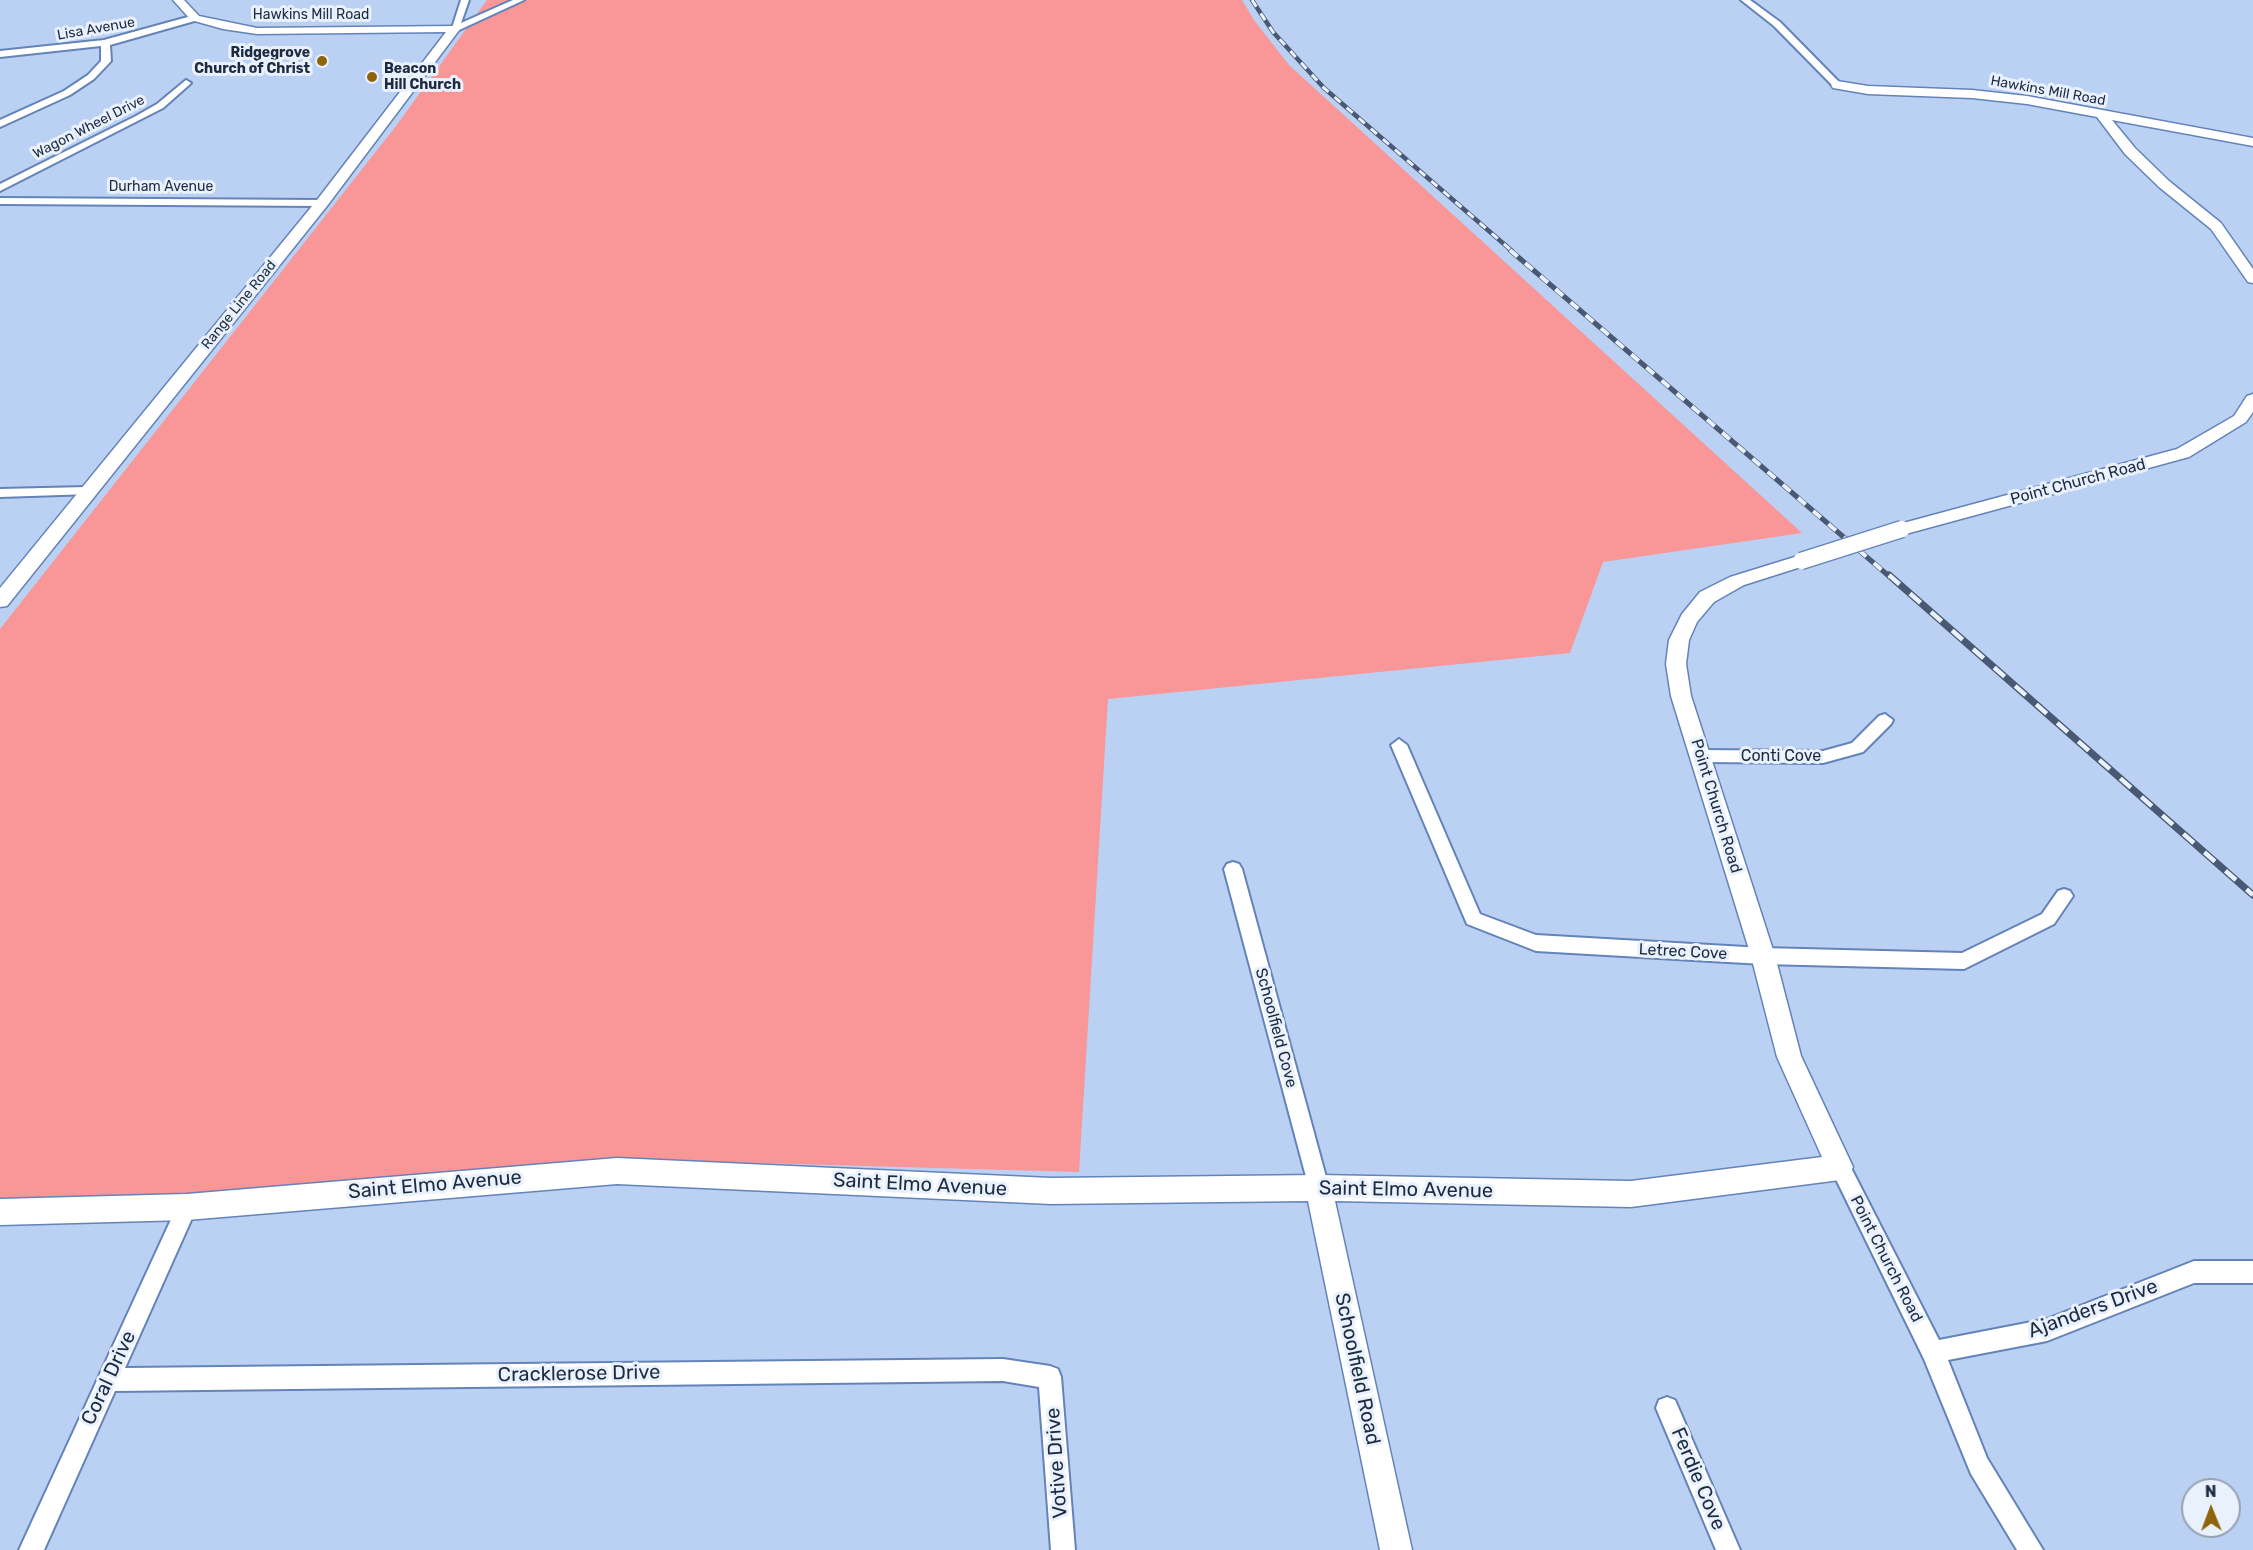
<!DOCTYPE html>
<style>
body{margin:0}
#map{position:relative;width:2253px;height:1550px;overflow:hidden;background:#bbd1f4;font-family:Rubik,sans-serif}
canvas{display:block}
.north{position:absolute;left:2181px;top:1478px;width:60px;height:60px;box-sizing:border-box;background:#e9f1fd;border:2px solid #97a2b2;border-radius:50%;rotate:359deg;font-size:16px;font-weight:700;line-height:24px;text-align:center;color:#1d2b41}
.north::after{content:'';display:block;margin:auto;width:21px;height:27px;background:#8e650a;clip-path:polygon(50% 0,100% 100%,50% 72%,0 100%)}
</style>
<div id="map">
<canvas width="2253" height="1550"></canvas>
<div class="north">N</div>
</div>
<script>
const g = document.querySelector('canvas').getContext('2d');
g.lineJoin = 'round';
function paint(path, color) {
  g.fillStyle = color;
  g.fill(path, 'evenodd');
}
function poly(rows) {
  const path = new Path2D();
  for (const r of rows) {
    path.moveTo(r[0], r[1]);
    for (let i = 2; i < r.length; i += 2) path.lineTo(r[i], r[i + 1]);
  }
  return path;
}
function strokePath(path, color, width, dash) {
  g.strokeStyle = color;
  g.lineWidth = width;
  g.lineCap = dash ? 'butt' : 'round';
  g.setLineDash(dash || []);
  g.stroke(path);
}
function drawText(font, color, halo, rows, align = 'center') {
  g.font = font + ' Rubik,sans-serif';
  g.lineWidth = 6;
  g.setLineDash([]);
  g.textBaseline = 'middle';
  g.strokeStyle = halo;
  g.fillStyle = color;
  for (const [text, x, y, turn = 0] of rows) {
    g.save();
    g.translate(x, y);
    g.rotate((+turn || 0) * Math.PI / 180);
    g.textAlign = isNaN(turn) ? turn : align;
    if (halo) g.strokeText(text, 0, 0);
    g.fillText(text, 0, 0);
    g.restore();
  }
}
paint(poly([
 [487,0,1242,0,1254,20,1289,65,1802,533,1603,562,1570,653,1108,699,1079,1172,651,1160,118,1198,0,1200,0,629,396,126]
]), '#f99697');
const minor = poly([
 [461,0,469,0,461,23,513,0,524,0,457,31,451,31,461,0],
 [1741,0,1750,0,1780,22,1840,83,1840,87,1834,87,1774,26,1741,0],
 [195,15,199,18,198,20,110,45,111,61,94,79,70,95,0,127,0,120,64,91,88,75,101,61,101,46,0,57,0,51,104,40,195,15],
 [186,80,191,83,189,85,163,108,0,191,0,184,136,116,157,104,186,80],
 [0,198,322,200,327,203,322,206,0,204,0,198],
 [87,487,94,491,92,494,0,497,0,489,87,487],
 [1885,714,1893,720,1891,724,1863,752,1823,763,1701,762,1693,756,1701,750,1823,751,1852,743,1879,716,1885,714],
 [1399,739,1407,745,1480,914,1536,935,1763,948,1962,953,2042,914,2058,891,2064,889,2070,891,2073,896,2054,924,1964,969,1763,964,1536,951,1467,924,1391,745,1399,739],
 [1233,862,1239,864,1242,869,1329,1188,1326,1195,1319,1198,1312,1195,1309,1188,1224,869,1227,864,1233,862],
 [1840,1157,1847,1160,1939,1340,2047,1319,2194,1261,2253,1261,2253,1283,2194,1283,2047,1341,1948,1360,1987,1458,2043,1550,2017,1550,1971,1474,1924,1359,1830,1167,1833,1160,1840,1157],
 [187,1197,194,1200,197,1207,125,1368,1003,1359,1050,1366,1058,1369,1061,1377,1075,1550,1051,1550,1039,1387,1003,1381,115,1391,44,1550,19,1550,180,1200,187,1197],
 [1667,1397,1675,1400,1740,1550,1716,1550,1656,1408,1659,1400,1667,1397]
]);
const tertiary = poly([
 [173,0,184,0,199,16,257,28,454,26,460,29,327,206,7,606,0,607,0,588,317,200,446,32,257,34,223,29,191,20,173,0],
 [1837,81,1868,86,1972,90,2027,96,2253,138,2253,146,2112,120,2135,148,2169,181,2221,223,2253,269,2253,283,2248,282,2211,229,2159,187,2125,154,2097,117,2027,104,1972,98,1868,94,1833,88,1831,85,1837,81],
 [2253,394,2253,412,2246,422,2189,457,1902,535,1893,529,1896,525,2177,449,2234,416,2247,396,2253,394],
 [1801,555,1807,557,1810,561,1807,565,1744,585,1714,602,1697,622,1689,640,1686,664,1691,696,1775,956,1801,1056,1853,1167,1849,1176,1840,1180,1631,1207,1335,1201,1412,1550,1380,1550,1308,1201,1051,1204,617,1184,187,1220,0,1225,0,1199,187,1194,617,1158,1051,1178,1319,1175,1631,1181,1822,1157,1777,1057,1751,956,1671,696,1666,664,1669,640,1682,614,1700,592,1730,577,1801,555]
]);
strokePath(minor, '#6383b9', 4);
strokePath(tertiary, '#6383b9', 3);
paint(minor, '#fff');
paint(tertiary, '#fff');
const railFar2 = poly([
 [1252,0,1273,32,1324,88,1512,251]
]);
const railFar1 = poly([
 [1510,250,1890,577]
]);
const rail = poly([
 [1889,575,2253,895]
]);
strokePath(railFar2, '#495973', 4.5);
strokePath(railFar1, '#495973', 5);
strokePath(rail, '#495973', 7);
strokePath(railFar2, '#e9f1fd', 3, [8]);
strokePath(railFar1, '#e9f1fd', 4, [10]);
strokePath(rail, '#e9f1fd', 4.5, [14]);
const tertiaryBridge = poly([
 [1801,561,1902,529]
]);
strokePath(tertiaryBridge, '#6383b9', 19, []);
strokePath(tertiaryBridge, '#fff', 16);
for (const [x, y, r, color] of [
 [322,61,6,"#8e650a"],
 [372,77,6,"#8e650a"]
]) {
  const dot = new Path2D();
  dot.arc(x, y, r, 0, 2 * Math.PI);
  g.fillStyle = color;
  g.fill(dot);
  strokePath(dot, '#e9f1fd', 2);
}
drawText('14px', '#1d2b41', '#e9f1fd', [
 ["Hawkins Mill Road",311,15],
 ["Lisa Avenue",96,29,-10],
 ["Hawkins Mill Road",2048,91,10],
 ["Wagon Wheel Drive",89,127,-27],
 ["Durham Avenue",161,187],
 ["Range Line Road",239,305,-51]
]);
drawText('bold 14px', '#1d2b41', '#e9f1fd', [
 ["Ridgegrove",310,53],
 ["Church of Christ",310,69],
 ["Beacon",384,69,"left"],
 ["Hill Church",384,85,"left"]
], 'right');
drawText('16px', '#1d2b41', '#e9f1fd', [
 ["Point Church Road",2078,482,-15],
 ["Conti Cove",1781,756],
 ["Point Church Road",1716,806,73],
 ["Letrec Cove",1683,952,3],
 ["Schoolfield Cove",1276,1028,75],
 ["Point Church Road",1886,1259,63]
]);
drawText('20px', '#1d2b41', '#e9f1fd', [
 ["Saint Elmo Avenue",435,1185,-5],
 ["Saint Elmo Avenue",920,1185,3],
 ["Saint Elmo Avenue",1406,1190,1],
 ["Ajanders Drive",2093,1309,-20],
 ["Schoolfield Road",1357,1369,78],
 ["Cracklerose Drive",579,1374,-1],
 ["Coral Drive",109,1378,-65],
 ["Votive Drive",1057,1463,-94],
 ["Ferdie Cove",1698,1479,67]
]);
</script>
